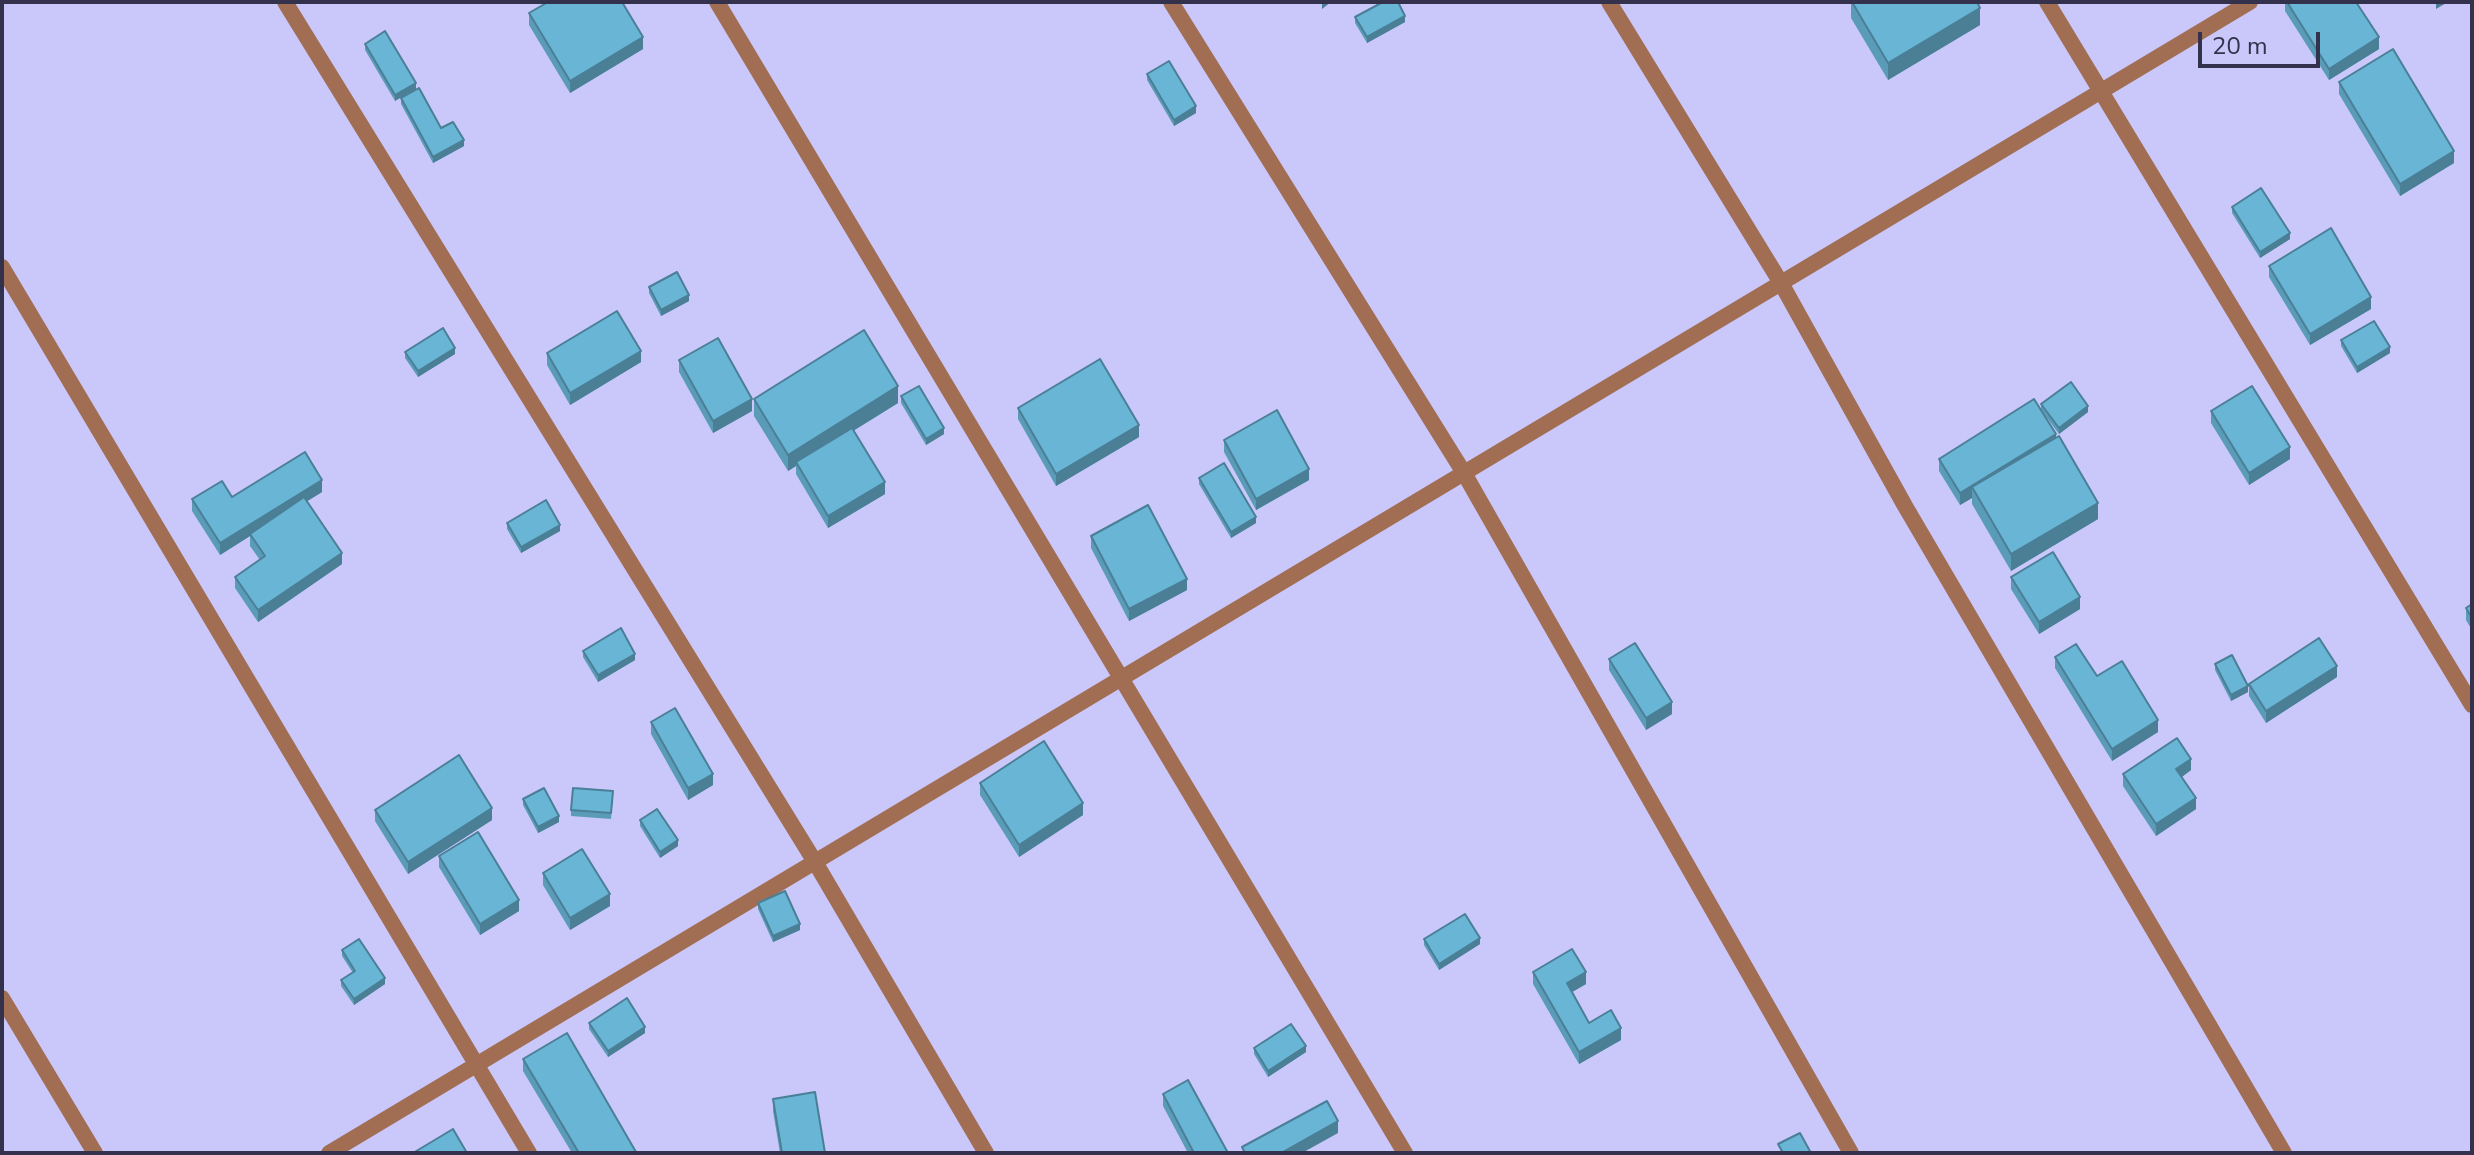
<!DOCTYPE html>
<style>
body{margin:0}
#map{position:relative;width:2474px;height:1155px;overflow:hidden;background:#cac7fa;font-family:"Nunito Sans",sans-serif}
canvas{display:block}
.frame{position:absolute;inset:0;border:4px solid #33314b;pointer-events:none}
.scale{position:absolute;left:2198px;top:32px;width:122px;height:36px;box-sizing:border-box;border:4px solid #33314b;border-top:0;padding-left:10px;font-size:24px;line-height:28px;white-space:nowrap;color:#33314b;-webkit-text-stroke:6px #cac7fa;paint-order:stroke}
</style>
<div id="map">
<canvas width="2474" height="1155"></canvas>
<div class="frame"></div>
<div class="scale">20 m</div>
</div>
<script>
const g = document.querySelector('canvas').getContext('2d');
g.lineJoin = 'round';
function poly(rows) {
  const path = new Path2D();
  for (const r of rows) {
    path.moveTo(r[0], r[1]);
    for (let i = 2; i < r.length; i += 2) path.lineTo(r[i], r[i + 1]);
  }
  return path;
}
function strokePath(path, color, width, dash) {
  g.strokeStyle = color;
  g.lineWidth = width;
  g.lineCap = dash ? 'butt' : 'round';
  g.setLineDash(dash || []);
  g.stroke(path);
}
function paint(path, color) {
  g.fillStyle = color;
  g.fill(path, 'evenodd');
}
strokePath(poly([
 [285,2,815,862,986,1153],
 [717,2,1405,1153],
 [1171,2,1464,473,1851,1153],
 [1609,2,1781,283,1905,506,2284,1153],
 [2047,2,2472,705],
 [2,267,529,1153],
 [2,998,95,1153],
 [329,1153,2250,2]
]), '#a16e54', 16);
paint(poly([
 [1851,2,1980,25,1888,80,1851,18],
 [2285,2,2356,2,2379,49,2329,80,2285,11],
 [529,13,643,49,570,93,529,25],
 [1355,17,1405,22,1367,43,1355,23],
 [365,44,416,83,395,101,365,50],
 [1147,74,1196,113,1174,126,1147,80],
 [2339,82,2454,163,2400,196,2339,94],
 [401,98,441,128,464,146,433,163,401,104],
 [2232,207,2290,239,2260,258,2232,213],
 [2269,266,2371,309,2310,345,2269,277],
 [649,287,689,301,661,316,649,293],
 [2341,340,2390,353,2357,373,2341,346],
 [405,352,455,354,418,377,405,358],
 [547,353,641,362,570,405,547,365],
 [679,360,752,411,713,433,679,372],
 [901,396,944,434,926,445,901,403],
 [754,399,898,403,853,431,885,494,828,528,796,474,796,466,788,471,754,416],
 [2041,404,2088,412,2059,434,2041,410,2098,519,2011,571,1972,504,1972,498,1960,505,1939,471,1939,459,2041,410],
 [1018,408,1139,437,1056,486,1018,419],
 [2211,411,2290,459,2249,485,2211,423],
 [1224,440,1309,480,1256,510,1224,452],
 [1199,478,1256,523,1231,538,1199,484],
 [322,492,307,501,342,564,258,622,235,588,235,577,260,560,250,546,250,536,220,555,192,511,192,499],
 [507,523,560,531,521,553,507,529],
 [1091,536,1187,590,1129,621,1091,548],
 [2011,577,2080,609,2039,634,2011,589],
 [2472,604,2472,630,2466,620,2466,608],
 [583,651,635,660,598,682,583,657],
 [2055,657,2097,676,2158,732,2112,761,2055,668],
 [1609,659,1672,714,1646,730,1609,670],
 [2215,664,2248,692,2231,701,2215,670],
 [2337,677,2266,723,2249,696,2249,684],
 [651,722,713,785,688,800,651,734],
 [2191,770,2182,777,2196,809,2156,836,2123,786,2123,774],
 [980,783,1083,815,1019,857,980,795],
 [613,797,611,819,571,816,571,810],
 [523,799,559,822,538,833,523,805],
 [375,810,492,820,408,874,375,821],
 [640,820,678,846,660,858,640,826],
 [439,856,519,911,480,935,439,867],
 [543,873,610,906,570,930,543,885],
 [758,903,800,930,773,942,758,909],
 [1424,939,1480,944,1439,970,1424,945],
 [342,950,385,984,354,1005,341,986,341,980,353,973,342,956],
 [1533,972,1586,984,1572,992,1589,1023,1621,1040,1579,1064,1533,984],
 [589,1023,645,1033,608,1057,589,1029],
 [1254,1048,1306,1052,1268,1077,1254,1054],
 [523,1059,636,1153,572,1153,523,1071],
 [1163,1094,1228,1153,1188,1153,1163,1106],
 [773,1099,825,1153,780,1153,773,1111]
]), '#5a9cb8');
paint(poly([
 [1322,2,1331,2,1322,9],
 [2436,2,2448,2,2436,9],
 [1980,8,1980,25,1888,80,1888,63],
 [1405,16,1405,22,1367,43,1367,37],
 [643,37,643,49,570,93,570,81],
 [2379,37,2379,49,2329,80,2329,69],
 [416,83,416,89,395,101,395,95],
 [1196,106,1196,113,1174,126,1174,120],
 [464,140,464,146,433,163,433,157],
 [2454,151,2454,163,2400,196,2400,184],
 [2290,233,2290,239,2260,258,2260,252],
 [689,295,689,301,661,316,661,310],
 [2371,297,2371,309,2310,345,2310,334],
 [2390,347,2390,353,2357,373,2357,367],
 [455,348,455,354,418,377,418,371],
 [641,351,641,362,570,405,570,393],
 [898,386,898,403,798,465,796,462,796,466,788,471,788,455],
 [752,399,752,411,713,433,713,421],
 [2088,406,2088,412,2059,434,2059,428],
 [1139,425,1139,437,1056,486,1056,474],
 [944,428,944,434,926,445,926,439],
 [2056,434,2056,446,1972,487,1972,498,1960,505,1960,493],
 [2290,447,2290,459,2249,485,2249,473],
 [1309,469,1309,480,1256,510,1256,499],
 [322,480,322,492,251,536,250,534,250,536,220,555,220,543],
 [885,482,885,494,828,528,828,516],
 [2098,503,2098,519,2011,571,2011,554],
 [1256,517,1256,523,1231,538,1231,532],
 [560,525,560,531,521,553,521,547],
 [342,553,342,564,258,622,258,610],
 [1187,579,1187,590,1129,621,1129,609],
 [2080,597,2080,609,2039,634,2039,622],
 [635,654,635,660,598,682,598,675],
 [2337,666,2337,677,2266,723,2266,711],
 [2248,686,2248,692,2231,701,2231,695],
 [1672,702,1672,714,1646,730,1646,718],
 [2158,720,2158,732,2112,761,2112,749],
 [2191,759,2191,770,2176,781,2176,769],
 [713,774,713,785,688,800,688,788],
 [2196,798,2196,809,2156,836,2156,824],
 [1083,803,1083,815,1019,857,1019,845],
 [492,808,492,820,408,874,408,862],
 [559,816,559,822,538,833,538,827],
 [678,840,678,846,660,858,660,852],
 [610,894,610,906,570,930,570,918],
 [519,900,519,911,480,935,480,924],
 [800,924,800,930,773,942,773,936],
 [1480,938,1480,944,1439,970,1439,964],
 [1586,972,1586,984,1567,995,1567,983],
 [385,978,385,984,354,1005,354,999],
 [645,1027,645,1033,608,1057,608,1051],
 [1621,1028,1621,1040,1579,1064,1579,1052],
 [1306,1046,1306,1052,1268,1077,1268,1071],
 [1338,1121,1338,1133,1302,1153,1281,1153]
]), '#4a7f96');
const building = poly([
 [548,2,622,2,643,37,570,81,529,13,548,2],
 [1383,2,1398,2,1405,16,1367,37,1355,17,1383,2],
 [1852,2,1977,2,1980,8,1888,63,1852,2],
 [2287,2,2356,2,2379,37,2329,69,2287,2],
 [385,31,416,83,395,95,365,44,385,31],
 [2393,49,2454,151,2400,184,2339,82,2393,49],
 [1169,61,1196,106,1174,120,1147,74,1169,61],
 [419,88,441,128,453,122,464,140,433,157,401,98,419,88],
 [2261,188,2290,233,2260,252,2232,207,2261,188],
 [2331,228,2371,297,2310,334,2269,266,2331,228],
 [677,272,689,295,661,310,649,287,677,272],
 [617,311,641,351,570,393,547,353,617,311],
 [2374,321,2390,347,2357,367,2341,340,2374,321],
 [443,328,455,348,418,371,405,352,443,328],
 [864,330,898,386,788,455,754,399,864,330],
 [718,338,752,399,713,421,679,360,718,338],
 [1100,359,1139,425,1056,474,1018,408,1100,359],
 [2071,382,2088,406,2059,428,2041,404,2071,382],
 [919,386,944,428,926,439,901,396,919,386],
 [2252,386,2290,447,2249,473,2211,411,2252,386],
 [2034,399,2056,434,1960,493,1939,459,2034,399],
 [1277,410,1309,469,1256,499,1224,440,1277,410],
 [852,428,885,482,828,516,796,462,852,428],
 [2059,436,2098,503,2011,554,1972,487,2059,436],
 [305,452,322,480,220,543,192,499,222,481,232,497,305,452],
 [1224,463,1256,517,1231,532,1199,478,1224,463],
 [304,497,342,553,258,610,235,577,265,556,250,534,304,497],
 [546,500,560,525,521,547,507,523,546,500],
 [1148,505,1187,579,1129,609,1091,536,1148,505],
 [2053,552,2080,597,2039,622,2011,577,2053,552],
 [2472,604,2472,618,2466,608,2472,604],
 [621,628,635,654,598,675,583,651,621,628],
 [2319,638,2337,666,2266,711,2249,684,2319,638],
 [1635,643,1672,702,1646,718,1609,659,1635,643],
 [2076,644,2097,676,2122,661,2158,720,2112,749,2055,657,2076,644],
 [2232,655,2248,686,2231,695,2215,664,2232,655],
 [675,708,713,774,688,788,651,722,675,708],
 [2177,738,2191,759,2176,769,2196,798,2156,824,2123,774,2177,738],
 [1044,741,1083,803,1019,845,980,783,1044,741],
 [459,755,492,808,408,862,375,810,459,755],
 [544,788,559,816,538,827,523,799,544,788],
 [573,788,613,791,611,813,571,810,573,788],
 [657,809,678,840,660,852,640,820,657,809],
 [478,832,519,900,480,924,439,856,478,832],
 [582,849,610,894,570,918,543,873,582,849],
 [785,891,800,924,773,936,758,903,785,891],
 [1465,914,1480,938,1439,964,1424,939,1465,914],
 [359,939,385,978,354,999,341,980,355,971,342,950,359,939],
 [1572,949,1586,972,1567,983,1589,1023,1611,1010,1621,1028,1579,1052,1533,972,1572,949],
 [627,998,645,1027,608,1051,589,1023,627,998],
 [1291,1024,1306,1046,1268,1071,1254,1048,1291,1024],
 [567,1033,636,1152,635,1153,579,1153,523,1059,567,1033],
 [1188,1080,1228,1153,1194,1153,1163,1094,1188,1080],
 [815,1092,825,1153,782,1153,773,1099,815,1092],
 [1327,1101,1338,1121,1281,1153,1245,1153,1242,1147,1327,1101],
 [453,1129,467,1153,413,1153,453,1129],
 [1800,1133,1811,1153,1783,1153,1778,1144,1800,1133]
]);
paint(building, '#69b5d6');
strokePath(building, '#4a7f96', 2);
</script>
